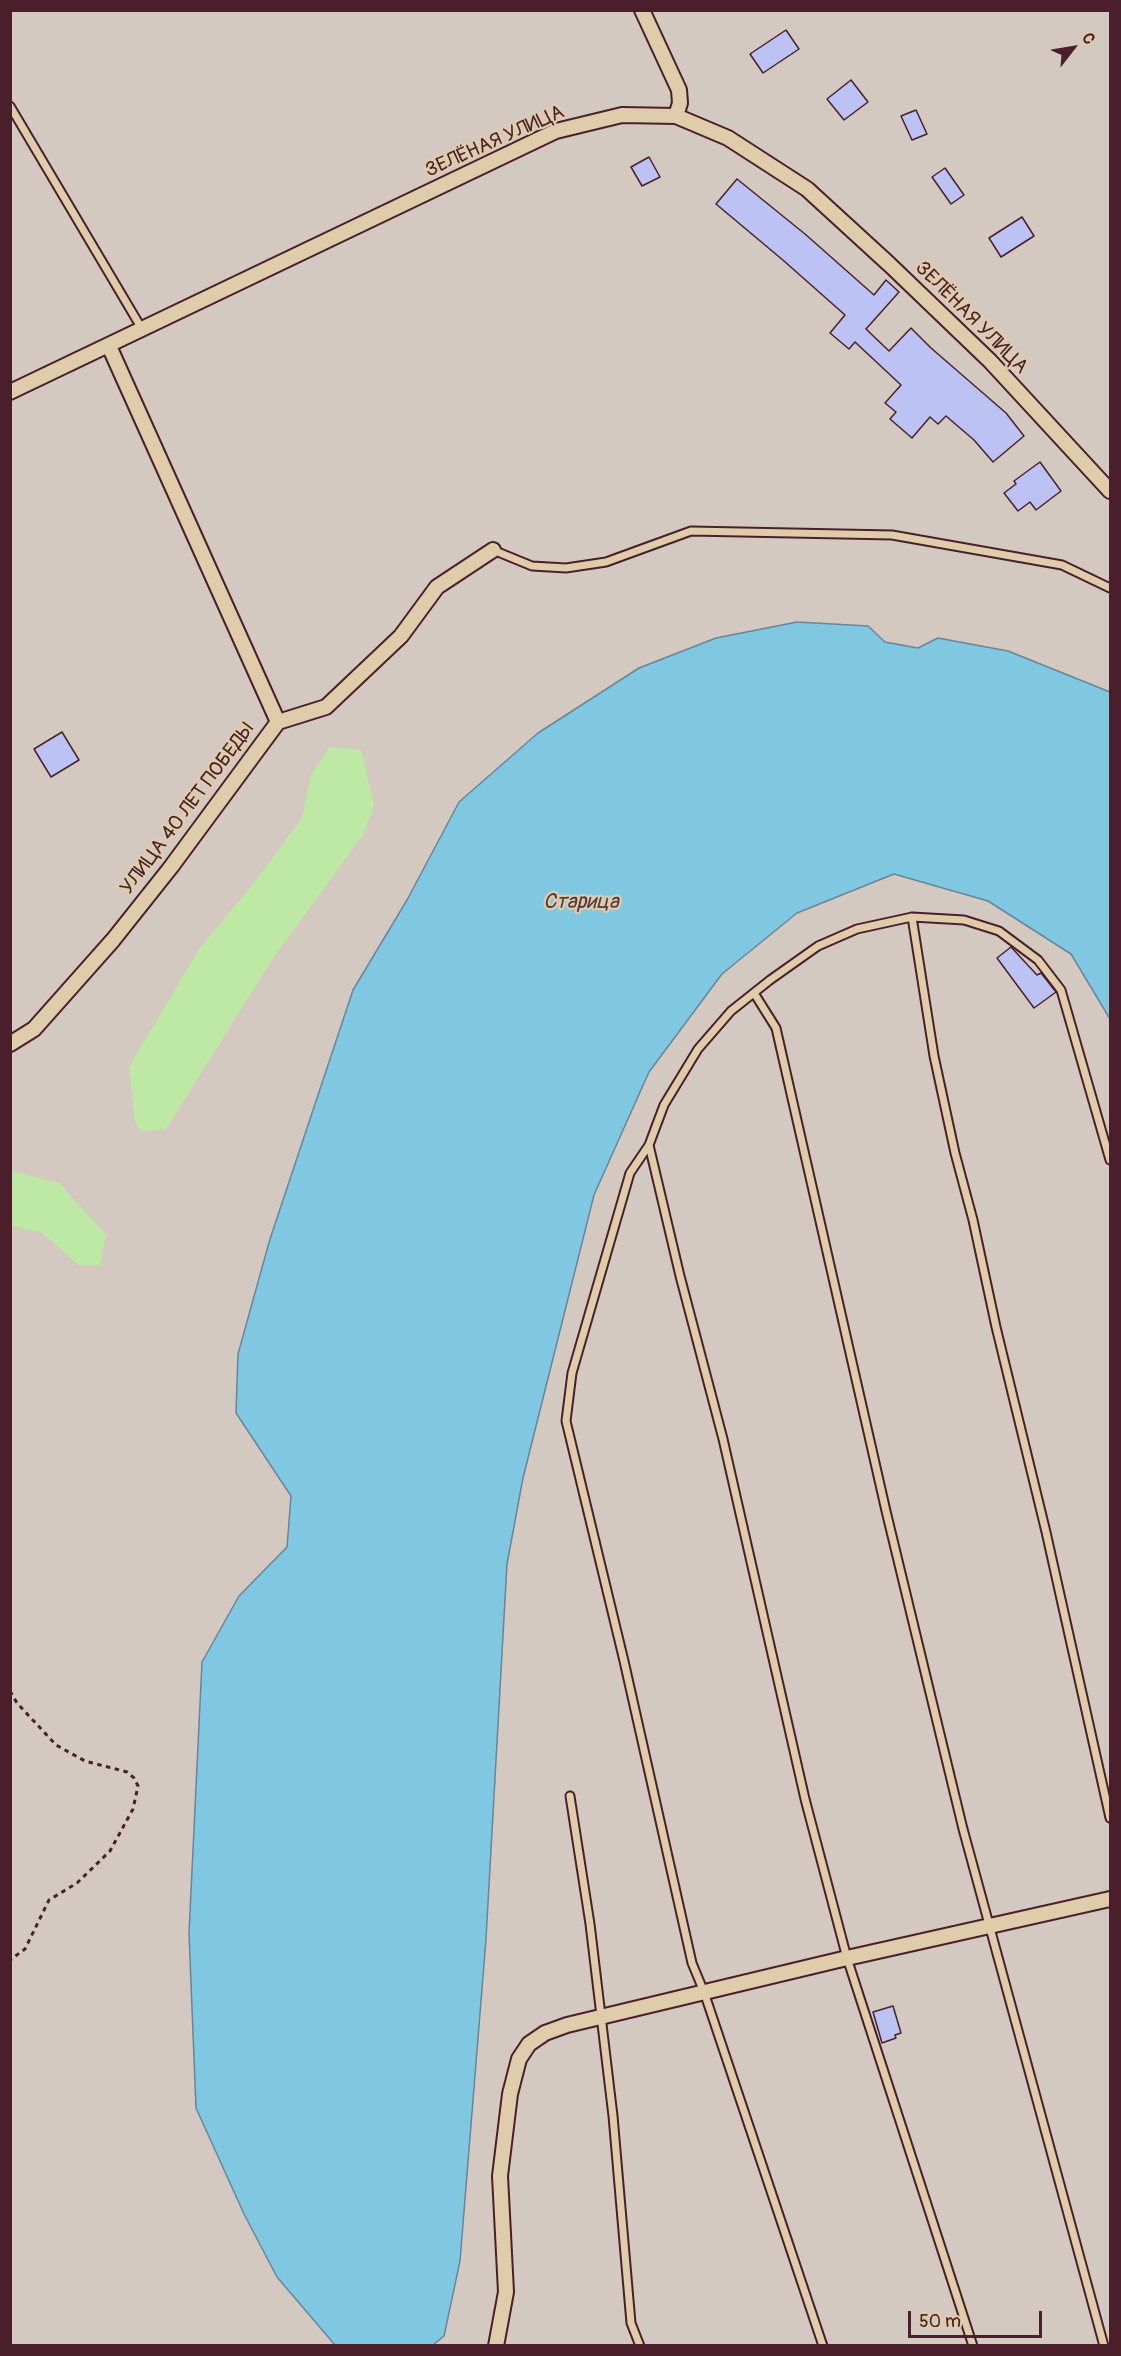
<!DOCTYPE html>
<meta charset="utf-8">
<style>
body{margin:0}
#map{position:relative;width:1121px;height:2356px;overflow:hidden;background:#d4c9c0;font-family:Pangolin,sans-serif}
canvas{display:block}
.frame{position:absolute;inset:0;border:12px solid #4a1f2b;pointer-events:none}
.north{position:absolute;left:1043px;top:18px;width:60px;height:60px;-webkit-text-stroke:4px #dfccaa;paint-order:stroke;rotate:59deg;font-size:16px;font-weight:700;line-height:24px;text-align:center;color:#4a1f2b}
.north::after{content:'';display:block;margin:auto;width:21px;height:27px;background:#4a1f2b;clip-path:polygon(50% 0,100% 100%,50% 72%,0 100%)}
.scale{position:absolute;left:908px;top:2311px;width:134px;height:27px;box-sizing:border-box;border:3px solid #4a1f2b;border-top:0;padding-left:8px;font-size:18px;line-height:21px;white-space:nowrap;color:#4a1f2b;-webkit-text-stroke:4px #dfccaa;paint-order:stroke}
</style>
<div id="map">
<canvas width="1121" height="2356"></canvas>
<div class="frame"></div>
<div class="north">С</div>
<div class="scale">50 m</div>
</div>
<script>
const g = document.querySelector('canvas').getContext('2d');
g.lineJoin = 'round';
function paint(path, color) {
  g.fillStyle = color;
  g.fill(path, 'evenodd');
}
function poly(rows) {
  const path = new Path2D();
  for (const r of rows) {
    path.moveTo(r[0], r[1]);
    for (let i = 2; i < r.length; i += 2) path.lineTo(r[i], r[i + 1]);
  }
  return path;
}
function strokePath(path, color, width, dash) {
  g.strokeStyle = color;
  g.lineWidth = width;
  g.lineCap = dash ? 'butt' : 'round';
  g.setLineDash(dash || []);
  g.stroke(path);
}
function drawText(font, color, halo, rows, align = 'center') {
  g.font = font + ' Pangolin,sans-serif';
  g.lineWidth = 4.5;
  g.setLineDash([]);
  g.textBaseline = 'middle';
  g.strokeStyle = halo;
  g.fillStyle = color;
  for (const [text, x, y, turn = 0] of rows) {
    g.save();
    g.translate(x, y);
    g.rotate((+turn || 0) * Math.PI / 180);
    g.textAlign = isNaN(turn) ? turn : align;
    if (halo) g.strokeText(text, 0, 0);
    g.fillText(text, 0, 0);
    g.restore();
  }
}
paint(poly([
 [330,747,361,750,374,805,363,835,273,958,166,1129,141,1131,135,1121,129,1067,200,948,254,883,302,818,312,773],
 [11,1171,59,1183,106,1235,100,1265,79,1265,41,1232,11,1226]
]), '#bee9a5');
const water = poly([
 [797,622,868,626,885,642,918,648,938,638,1008,651,1110,692,1110,1019,1071,954,988,901,894,874,797,913,722,974,649,1072,594,1195,523,1478,507,1564,486,1939,460,2261,444,2336,433,2345,335,2345,277,2277,244,2214,196,2108,189,1933,202,1662,239,1596,287,1547,291,1496,236,1413,238,1354,270,1239,353,990,407,900,459,802,538,733,639,668,716,638,797,622]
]);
paint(water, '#80c8e1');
strokePath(water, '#6a8498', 1.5);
const building = poly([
 [786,30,799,49,763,73,750,54,786,30],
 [851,80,868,102,844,120,827,99,851,80],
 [916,110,927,134,912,140,901,116,916,110],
 [649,157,660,177,642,186,631,167,649,157],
 [945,168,964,195,951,204,932,177,945,168],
 [737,179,805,234,874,295,886,280,899,292,866,329,889,351,911,328,931,348,1006,413,1024,436,993,462,974,440,946,416,938,424,930,417,912,438,890,419,896,412,885,403,901,385,855,342,849,349,830,333,845,315,784,261,716,204,737,179],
 [1022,217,1034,236,1001,257,989,238,1022,217],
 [1040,462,1061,491,1036,510,1030,502,1018,511,1004,493,1016,484,1014,481,1040,462],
 [62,732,79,760,51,777,34,749,62,732],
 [1011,947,1037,975,1041,973,1056,992,1034,1008,997,958,1011,947],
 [893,2006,901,2033,895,2035,896,2038,882,2043,873,2012,893,2006]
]);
paint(building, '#bcc3f4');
strokePath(building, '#4a1f2b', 1.5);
const service = poly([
 [10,106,142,329],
 [493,550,532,566,566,568,606,562,691,531,892,535,1062,565,1110,588],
 [912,917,934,1056,955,1153,973,1220,996,1327,1046,1532,1110,1818],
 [754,993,776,1028,886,1511,963,1829,1104,2346],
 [649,1145,680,1276,723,1439,805,1799,847,1958,973,2346],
 [570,1796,590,1924,613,2116,631,2323,640,2346],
 [823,2346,704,1992,692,1963,624,1661,566,1421,572,1373,630,1173,649,1145,664,1105,698,1049,731,1011,770,980,818,946,857,929,912,917,964,920,999,931,1038,960,1061,990,1110,1160]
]);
const minor = poly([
 [642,10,679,90,680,103,676,116],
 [109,346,278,722],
 [10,392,556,131,622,115,676,116,728,138,807,189,890,265,990,361,1110,491],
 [10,1044,34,1029,113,940,171,867,278,722,326,707,401,636,437,587,493,550],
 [496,2346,506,2292,500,2176,510,2094,519,2059,529,2044,545,2033,567,2025,847,1958,1110,1899]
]);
strokePath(service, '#4a1f2b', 11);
strokePath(minor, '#4a1f2b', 18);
strokePath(poly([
 [10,1691,17,1703,56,1745,85,1761,127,1772,134,1778,138,1786,133,1809,110,1851,77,1883,49,1900,25,1949,10,1960]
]), '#4a1f2b', 3, [4.5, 4.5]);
strokePath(service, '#dfccaa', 7);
strokePath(minor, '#dfccaa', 14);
drawText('20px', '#4a1f2b', '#dfccaa', [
 ["ЗЕЛЁНАЯ УЛИЦА",495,142,-24],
 ["ЗЕЛЁНАЯ УЛИЦА",971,318,45],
 ["УЛИЦА 40 ЛЕТ ПОБЕДЫ",188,809,-53]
]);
drawText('italic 21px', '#523846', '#dfccaa', [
 ["Старица",581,903]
]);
</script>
